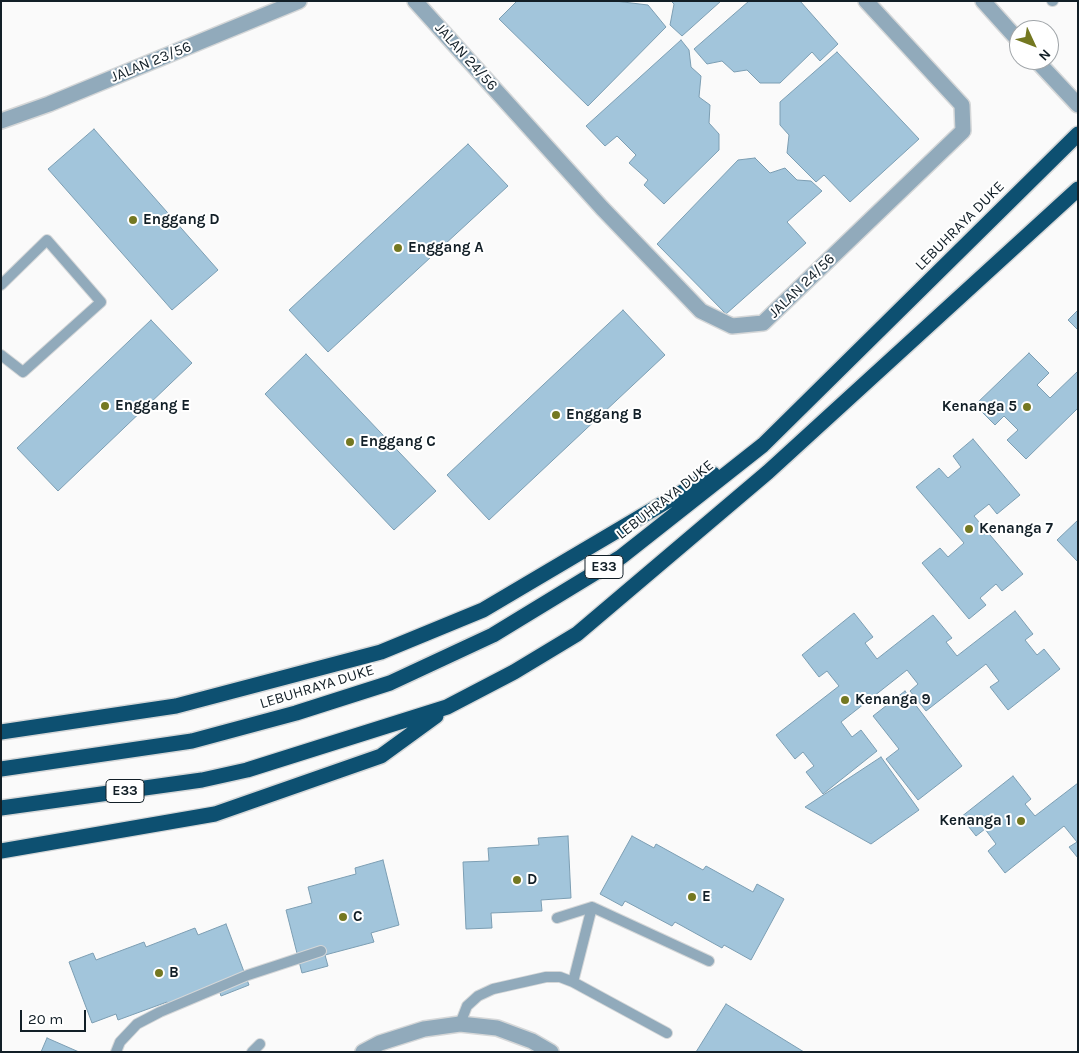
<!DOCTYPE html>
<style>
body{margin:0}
#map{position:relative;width:1079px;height:1053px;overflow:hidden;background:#fafafa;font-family:Karla,sans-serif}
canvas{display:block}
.frame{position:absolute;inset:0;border:2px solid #121f27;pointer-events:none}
.north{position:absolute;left:1009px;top:20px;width:50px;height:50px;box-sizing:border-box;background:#fff;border:1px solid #a0a5a9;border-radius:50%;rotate:133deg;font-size:14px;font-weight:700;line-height:20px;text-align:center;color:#121f27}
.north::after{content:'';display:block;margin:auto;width:18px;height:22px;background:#747821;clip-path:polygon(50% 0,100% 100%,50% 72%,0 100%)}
.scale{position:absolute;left:20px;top:1010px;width:66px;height:22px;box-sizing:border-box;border:2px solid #121f27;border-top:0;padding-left:6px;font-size:15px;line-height:18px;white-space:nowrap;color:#121f27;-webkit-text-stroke:4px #fff;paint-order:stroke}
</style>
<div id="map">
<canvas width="1079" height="1053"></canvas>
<div class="frame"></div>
<div class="north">N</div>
<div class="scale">20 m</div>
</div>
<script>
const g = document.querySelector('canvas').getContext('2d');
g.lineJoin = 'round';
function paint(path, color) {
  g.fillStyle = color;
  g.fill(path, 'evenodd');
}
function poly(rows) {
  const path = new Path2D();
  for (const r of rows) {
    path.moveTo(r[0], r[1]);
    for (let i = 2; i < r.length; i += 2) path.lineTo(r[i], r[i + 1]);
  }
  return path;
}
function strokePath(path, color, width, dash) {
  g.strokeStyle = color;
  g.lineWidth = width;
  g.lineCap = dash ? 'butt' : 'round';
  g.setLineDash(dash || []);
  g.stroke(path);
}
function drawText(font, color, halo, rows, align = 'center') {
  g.font = font + ' Karla,sans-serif';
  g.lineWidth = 4;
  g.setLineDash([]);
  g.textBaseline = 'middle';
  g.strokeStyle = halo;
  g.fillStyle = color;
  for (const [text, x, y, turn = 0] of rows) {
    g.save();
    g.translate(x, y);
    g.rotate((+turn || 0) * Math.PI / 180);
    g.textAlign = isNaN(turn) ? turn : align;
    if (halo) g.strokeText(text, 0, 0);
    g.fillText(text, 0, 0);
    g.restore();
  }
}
const building = poly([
 [517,1,615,1,648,5,666,27,588,106,499,19,517,1],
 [671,1,721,1,682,36,670,25,674,4,671,1],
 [749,1,800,1,838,44,820,61,812,52,780,83,760,83,747,70,734,72,722,61,707,64,694,49,749,1],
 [681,40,689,50,691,67,701,76,699,97,710,105,709,123,719,134,719,150,664,204,644,185,648,180,629,163,636,155,617,136,605,146,586,126,681,40],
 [837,52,919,139,850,202,824,175,816,182,787,153,789,135,780,125,780,102,837,52],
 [94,129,218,270,172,310,48,169,94,129],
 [468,144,508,186,328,352,289,310,468,144],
 [755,158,770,173,785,168,797,180,811,181,822,191,787,222,806,243,726,314,657,244,738,160,755,158],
 [623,310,665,355,489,520,447,475,623,310],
 [1078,310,1078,330,1068,320,1078,310],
 [151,320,192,363,58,491,17,448,151,320],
 [1029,353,1049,373,1037,385,1050,398,1078,371,1078,408,1026,459,1007,440,1018,430,1004,416,995,425,975,405,1029,353],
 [306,354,436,491,394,530,265,394,306,354],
 [973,439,1020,495,997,514,989,504,974,516,1023,574,1002,591,996,584,980,598,986,605,969,619,922,563,940,548,948,557,964,543,916,487,939,468,948,478,961,467,953,456,973,439],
 [1078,520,1078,562,1057,540,1078,520],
 [1015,611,1033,634,1025,640,1037,655,1044,649,1060,669,1008,710,990,687,999,681,986,664,926,711,910,691,918,684,907,670,841,722,852,737,861,730,877,751,823,794,806,772,814,766,803,752,795,759,776,735,839,686,827,671,819,677,802,655,854,613,873,637,865,643,877,659,933,615,952,638,946,642,957,656,1015,611],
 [905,691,962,766,918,800,886,759,899,749,873,716,905,691],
 [881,757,919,810,871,844,805,807,881,757],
 [1013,776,1031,799,1025,804,1035,816,1078,783,1078,858,1069,847,1077,842,1064,826,1005,873,988,851,996,844,985,829,976,836,961,817,1013,776],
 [568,836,571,898,541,900,542,911,491,913,492,928,466,929,463,862,489,861,488,848,539,845,538,838,568,836],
 [632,836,654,848,656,844,703,870,706,866,753,892,757,884,784,899,751,960,724,945,722,948,675,922,672,926,625,901,622,906,600,894,632,836],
 [383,860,399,925,371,933,374,942,325,955,328,966,302,973,286,910,312,903,308,887,356,874,355,868,383,860],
 [226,924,249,985,221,996,219,990,170,1009,167,1002,118,1020,116,1014,92,1023,69,962,93,953,96,960,144,942,146,947,195,928,198,935,226,924],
 [726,1004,804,1052,696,1052,726,1004],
 [47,1038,79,1052,41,1052,47,1038]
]);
paint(building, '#a2c5db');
strokePath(building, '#7c9eb3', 1);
const lane = poly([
 [1052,1,1053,1],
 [1,285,47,240,101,302,23,372,1,355],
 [592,907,709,961],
 [557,918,592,907,573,982],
 [460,1024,467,1006,478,996,493,989,546,977,560,977,573,982,667,1033],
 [116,1052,120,1042,137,1024,160,1012,248,975,321,951],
 [252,1052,260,1044]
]);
const street = poly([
 [415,1,602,208,701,311,732,326,763,323,963,131,962,105,866,1],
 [983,1,1019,41],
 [1036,60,1078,105],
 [1,121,49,104,299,1],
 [363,1052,380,1043,424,1029,460,1024,497,1028,532,1041,551,1052]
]);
const highway = poly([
 [1,732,176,706,381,652,483,610,713,474],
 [1,769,192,741,296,713,390,683,493,635,621,557,763,445,1078,134],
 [1,808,202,780,247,770,447,707,514,672,577,634,768,472,1078,189],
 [1,851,215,814,381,756,436,716]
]);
strokePath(lane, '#d5d7d8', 12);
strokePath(street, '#d5d7d8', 18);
strokePath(highway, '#d5d7d8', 18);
strokePath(lane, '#91aabb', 10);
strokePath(street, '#91aabb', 15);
strokePath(highway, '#0d5071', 15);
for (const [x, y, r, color] of [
 [133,220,5,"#747821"],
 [398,248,5,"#747821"],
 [105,406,5,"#747821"],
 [1027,407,5,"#747821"],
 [556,415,5,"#747821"],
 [350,442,5,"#747821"],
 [969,529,5,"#747821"],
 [845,700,5,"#747821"],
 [1021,821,5,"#747821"],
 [517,880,5,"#747821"],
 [692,897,5,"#747821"],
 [343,917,5,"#747821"],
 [159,973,5,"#747821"]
]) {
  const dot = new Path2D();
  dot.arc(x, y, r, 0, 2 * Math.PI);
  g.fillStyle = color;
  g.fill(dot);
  strokePath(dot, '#fff', 2);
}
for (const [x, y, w] of [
 [604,567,38],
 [125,791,38]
]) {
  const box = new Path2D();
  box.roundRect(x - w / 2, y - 11.5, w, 23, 4);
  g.fillStyle = '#fff';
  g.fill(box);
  strokePath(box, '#121f27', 1);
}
drawText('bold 14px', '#121f27', null, [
 ["E33",604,567],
 ["E33",125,791]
]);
drawText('15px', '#121f27', '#fff', [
 ["JALAN 24/56",466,57,48],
 ["JALAN 23/56",151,62,-22],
 ["LEBUHRAYA DUKE",960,226,-45],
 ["JALAN 24/56",802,286,-44],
 ["LEBUHRAYA DUKE",665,500,-38],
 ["LEBUHRAYA DUKE",317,687,-17]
]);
drawText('bold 15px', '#121f27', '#fff', [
 ["Enggang D",143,220],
 ["Enggang A",408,248],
 ["Enggang E",115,406],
 ["Kenanga 5",1017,407,"right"],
 ["Enggang B",566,415],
 ["Enggang C",360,442],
 ["Kenanga 7",979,529],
 ["Kenanga 9",855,700],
 ["Kenanga 1",1011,821,"right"],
 ["D",527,880],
 ["E",702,897],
 ["C",353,917],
 ["B",169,973]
], 'left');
</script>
